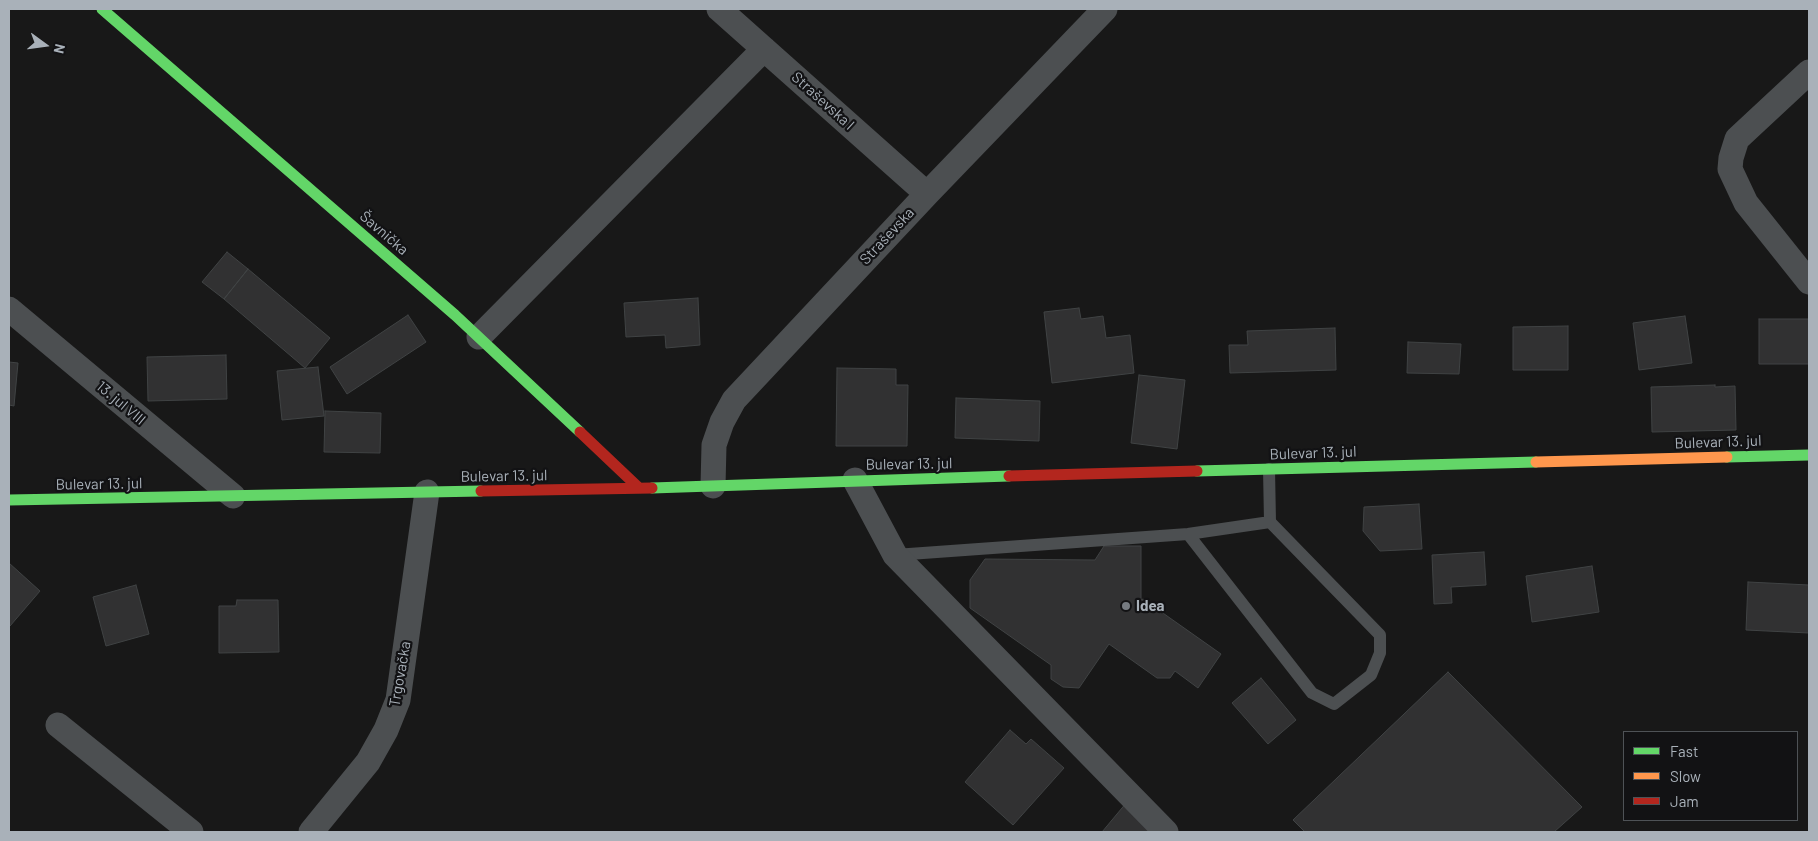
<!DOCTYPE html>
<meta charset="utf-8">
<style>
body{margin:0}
#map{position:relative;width:1818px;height:841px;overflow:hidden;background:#181818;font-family:Barlow,sans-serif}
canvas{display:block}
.frame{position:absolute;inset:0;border:10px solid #a9b1b9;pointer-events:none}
.legend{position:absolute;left:1623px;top:731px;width:175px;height:90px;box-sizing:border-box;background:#121214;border:1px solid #4e5256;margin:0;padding:6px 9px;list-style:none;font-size:15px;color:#a9b1b9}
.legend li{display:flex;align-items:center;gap:10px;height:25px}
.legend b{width:25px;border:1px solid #4e5256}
.north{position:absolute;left:20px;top:20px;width:50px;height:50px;-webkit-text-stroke:4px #121214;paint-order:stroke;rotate:104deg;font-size:14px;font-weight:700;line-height:20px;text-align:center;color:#a9b1b9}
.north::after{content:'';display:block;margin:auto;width:18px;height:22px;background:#a9b1b9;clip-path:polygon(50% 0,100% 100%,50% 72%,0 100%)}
</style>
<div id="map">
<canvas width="1818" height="841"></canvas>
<div class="frame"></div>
<ul class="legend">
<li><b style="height:6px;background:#63d668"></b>Fast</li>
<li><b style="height:6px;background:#ff974d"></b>Slow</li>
<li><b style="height:6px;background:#b3261e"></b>Jam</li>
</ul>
<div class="north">N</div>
</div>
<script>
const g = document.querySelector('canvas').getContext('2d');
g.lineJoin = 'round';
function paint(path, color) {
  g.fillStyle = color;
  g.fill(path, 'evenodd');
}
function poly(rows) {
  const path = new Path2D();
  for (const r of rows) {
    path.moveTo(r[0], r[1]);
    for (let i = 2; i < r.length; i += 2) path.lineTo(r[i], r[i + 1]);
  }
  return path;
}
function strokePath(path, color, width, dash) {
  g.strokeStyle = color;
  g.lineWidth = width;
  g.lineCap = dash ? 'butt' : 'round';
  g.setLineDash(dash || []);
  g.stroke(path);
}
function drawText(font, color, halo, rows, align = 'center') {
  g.font = font + ' Barlow,sans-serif';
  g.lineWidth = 4.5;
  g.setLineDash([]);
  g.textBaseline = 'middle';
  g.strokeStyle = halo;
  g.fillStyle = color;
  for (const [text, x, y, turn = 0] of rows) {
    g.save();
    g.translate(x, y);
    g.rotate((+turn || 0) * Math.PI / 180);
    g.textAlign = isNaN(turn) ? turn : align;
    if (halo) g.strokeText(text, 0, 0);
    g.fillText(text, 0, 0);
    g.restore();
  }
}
const building = poly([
 [227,252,248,269,224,299,202,282,227,252],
 [248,269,330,338,305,368,224,299,248,269],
 [698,298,700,345,666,348,665,335,626,337,624,303,698,298],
 [1079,308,1081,319,1103,316,1106,338,1130,335,1134,373,1052,383,1044,312,1079,308],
 [408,315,426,342,347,394,330,367,408,315],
 [1685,316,1692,363,1639,370,1633,323,1685,316],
 [1759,319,1809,319,1809,364,1759,364,1759,319],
 [1568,326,1568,370,1513,370,1513,327,1568,326],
 [1335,328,1336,370,1230,373,1229,345,1248,345,1247,331,1335,328],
 [1408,342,1461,344,1459,374,1407,373,1408,342],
 [226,355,227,399,148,401,147,357,226,355],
 [9,362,18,363,14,406,9,405,9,362],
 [318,367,324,416,282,420,277,371,318,367],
 [837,368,896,369,896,385,908,385,907,446,836,446,837,368],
 [1139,375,1185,380,1177,449,1131,443,1139,375],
 [1715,385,1715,387,1735,386,1736,430,1652,432,1651,387,1715,385],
 [956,398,1040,401,1039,441,955,438,956,398],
 [325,411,381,413,380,453,324,452,325,411],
 [1419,504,1422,549,1380,551,1363,531,1364,507,1419,504],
 [1104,546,1141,546,1141,600,1143,599,1221,654,1198,688,1175,671,1170,678,1157,678,1109,644,1079,688,1063,687,1051,679,1051,665,970,608,970,580,985,559,1095,560,1104,546],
 [1484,552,1486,585,1451,587,1452,603,1434,604,1432,555,1484,552],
 [9,563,40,591,10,626,9,625,9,563],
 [1592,566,1599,612,1532,622,1526,576,1592,566],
 [1748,582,1809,585,1809,633,1746,630,1748,582],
 [136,585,149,634,106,646,93,597,136,585],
 [237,600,278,600,279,652,219,653,219,606,236,606,237,600],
 [1448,672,1582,807,1554,832,1305,832,1293,820,1448,672],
 [1261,678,1296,720,1268,744,1232,703,1261,678],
 [1010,730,1026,744,1031,739,1064,768,1013,825,965,782,1010,730],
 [1127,802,1165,832,1102,832,1127,802]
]);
paint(building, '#313132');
strokePath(building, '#404344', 1);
strokePath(poly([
 [1188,534,1312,693,1334,704,1371,675,1380,653,1380,635,1270,522],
 [895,555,1188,534,1270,522,1269,469]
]), '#4c4f51', 12);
strokePath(poly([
 [719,9,927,194],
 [1809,72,1737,139,1731,158,1730,169,1746,203,1809,282],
 [9,309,233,496],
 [479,337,764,49],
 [855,480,895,555,1166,832],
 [713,486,714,445,722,422,734,400,927,194,1105,9],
 [58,725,191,832],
 [311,832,368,762,386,730,398,700,427,492]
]), '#4c4f51', 25);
strokePath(poly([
 [102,9,455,315,580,432],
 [1727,457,1809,455],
 [1197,471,1536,462],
 [652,488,1009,476],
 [9,500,481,491]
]), '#63d668', 11);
strokePath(poly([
 [1536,462,1727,457]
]), '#ff974d', 11);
strokePath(poly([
 [580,432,639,488],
 [1009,476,1197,471],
 [481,491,652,488]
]), '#b3261e', 11);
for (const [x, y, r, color] of [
 [1126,606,5,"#767b81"]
]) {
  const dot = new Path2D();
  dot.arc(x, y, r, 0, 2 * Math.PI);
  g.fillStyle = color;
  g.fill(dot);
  strokePath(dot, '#121214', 2);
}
drawText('15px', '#a9b1b9', '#121214', [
 ["Straševska I",823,101,42],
 ["Šavnička",384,233,41],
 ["Straševska",887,236,-47],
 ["13. jul VIII",121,403,40],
 ["Bulevar 13. jul",1718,442,-2],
 ["Bulevar 13. jul",1313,453,-2],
 ["Bulevar 13. jul",909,464,-1],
 ["Bulevar 13. jul",504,476,-1],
 ["Bulevar 13. jul",99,484,-1],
 ["Trgovačka",400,674,-80]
]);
drawText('bold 15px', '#a9b1b9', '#121214', [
 ["Idea",1136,606]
], 'left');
</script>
